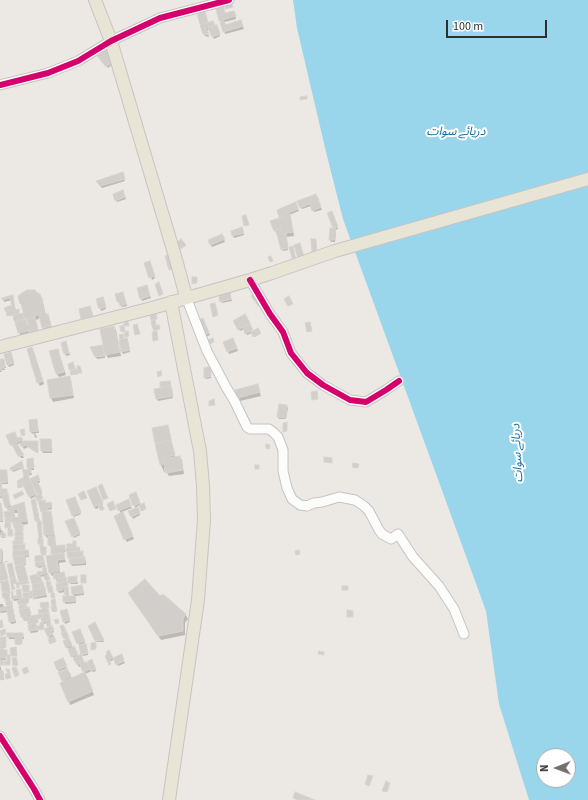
<!DOCTYPE html>
<meta charset="utf-8">
<style>
body{margin:0}
#map{position:relative;width:588px;height:800px;overflow:hidden;background:#ece8e4;font-family:"Source Sans 3",sans-serif}
canvas{display:block}
.north{position:absolute;left:536px;top:748px;width:40px;height:40px;box-sizing:border-box;background:#fff;border:1px solid #ababab;border-radius:50%;rotate:269deg;font-size:11px;font-weight:700;line-height:16px;text-align:center;color:#2e2e2e}
.north::after{content:'';display:block;margin:auto;width:14px;height:18px;background:#706f6e;clip-path:polygon(50% 0,100% 100%,50% 72%,0 100%)}
.scale{position:absolute;left:446px;top:20px;width:101px;height:18px;box-sizing:border-box;border:2px solid #2e2e2e;border-top:0;padding-left:5px;font-size:12px;line-height:14px;white-space:nowrap;color:#2e2e2e;-webkit-text-stroke:3px #fff;paint-order:stroke}
</style>
<div id="map">
<canvas width="588" height="800"></canvas>
<div class="north">N</div>
<div class="scale">100 m</div>
</div>
<script>
const g = document.querySelector('canvas').getContext('2d');
g.lineJoin = 'round';
function paint(path, color) {
  g.fillStyle = color;
  g.fill(path, 'evenodd');
}
function poly(rows) {
  const path = new Path2D();
  for (const r of rows) {
    path.moveTo(r[0], r[1]);
    for (let i = 2; i < r.length; i += 2) path.lineTo(r[i], r[i + 1]);
  }
  return path;
}
function strokePath(path, color, width, dash) {
  g.strokeStyle = color;
  g.lineWidth = width;
  g.lineCap = dash ? 'butt' : 'round';
  g.setLineDash(dash || []);
  g.stroke(path);
}
function drawText(font, color, halo, rows, align = 'center') {
  g.font = font + ' "Source Sans 3","Noto Sans Arabic",sans-serif';
  g.lineWidth = 4;
  g.setLineDash([]);
  g.textBaseline = 'middle';
  g.strokeStyle = halo;
  g.fillStyle = color;
  for (const [text, x, y, turn = 0] of rows) {
    g.save();
    g.translate(x, y);
    g.rotate((+turn || 0) * Math.PI / 180);
    g.textAlign = isNaN(turn) ? turn : align;
    if (halo) g.strokeText(text, 0, 0);
    g.fillText(text, 0, 0);
    g.restore();
  }
}
paint(poly([
 [293,0,588,0,588,800,529,800,499,704,486,611,343,219,326,152,297,28],
 [544,756,568,756,568,780,544,780]
]), '#99d6ec');
paint(poly([
 [216,6,225,14,235,14,236,19,224,22,225,26,242,24,244,29,225,34],
 [199,14,205,15,208,24,214,24,215,27,217,28,220,36,214,39,210,29,207,31,209,37,205,36],
 [98,55,114,63,108,68],
 [123,175,125,181,102,188,98,183],
 [124,193,126,199,117,202,116,200],
 [317,197,322,210,314,212,311,206,302,209,301,207],
 [296,205,299,211,289,215,291,219,294,236,286,237,288,250,283,251,275,230,281,218,280,216],
 [329,213,333,214,338,229,335,230,336,232,335,242,331,242,330,240,335,230],
 [243,231,244,235,234,238,232,232],
 [222,235,225,242,212,247,209,240],
 [146,263,150,264,155,278,152,280],
 [147,288,151,298,142,301,138,289],
 [229,293,232,301,222,303,221,301],
 [37,294,40,295,42,298,46,315,48,315,49,317,52,328,44,330,40,318,36,320,30,331,28,328,29,333,20,335,17,323,16,323,15,321,13,315,9,316,5,309,14,306,12,300,4,302,3,298,12,296,16,311,17,311,19,315,23,316,24,321,25,321,29,327,28,321,21,303,19,297],
 [116,295,124,295,127,306,122,307,118,302],
 [97,299,104,300,106,309,101,311],
 [91,309,93,318,84,320,82,318],
 [245,316,253,332,258,330,260,334,255,337,252,333,247,335,244,329,240,331,234,321],
 [204,321,210,335,206,337],
 [114,327,116,330,121,356,108,358,104,351,105,358,97,359,91,348,102,346,105,351],
 [123,336,124,340,127,339,128,341,130,352,123,354,122,352,121,339],
 [234,341,238,351,229,354,225,342],
 [66,342,70,355,66,356,62,343],
 [32,349,34,352,44,384,40,386,38,382],
 [57,350,59,353,66,375,59,377,57,374,51,352],
 [12,356,14,365,9,367,8,365],
 [0,360,3,360,6,368,4,368,5,370,1,370,2,372,0,372],
 [210,367,211,369,211,378,206,379,205,377],
 [69,377,71,381,74,398,53,402,51,398,48,381],
 [170,382,170,386,172,389,173,398,158,401,157,399,163,389,161,387],
 [257,385,261,396,240,401,236,390],
 [287,406,288,408,286,419,279,419,278,416],
 [36,420,37,422,39,433,35,433,37,437,35,438,34,433,32,434,31,432],
 [168,426,169,429,172,443,175,458,180,457,182,460,184,474,169,476,167,473,166,467,164,468,165,473,164,472,161,465,157,445,156,442],
 [17,439,22,440,23,443,37,442,38,444,38,453,36,452,28,447,24,449,20,443,17,445,24,458,21,458,13,446,12,446,11,444],
 [51,440,52,442,52,453,43,453,42,451],
 [33,459,34,461,34,470,30,470,32,475,29,475,29,481,37,496,39,495,32,479,37,477,40,482,38,484,42,494,40,495,42,499,38,501,36,496,31,499,23,483,21,484,23,487,19,488,18,485,20,485,18,482,25,477,29,471,28,468],
 [22,463,23,468,13,472,12,470],
 [0,471,6,471,7,473,8,484,2,484,2,490,6,490,7,492,11,507,23,503,25,506,28,524,21,525,22,549,24,549,24,546,25,551,28,551,29,553,29,557,26,557,26,565,24,565,28,582,21,584,14,556,14,546,15,546,14,542,16,542,16,533,17,533,13,522,9,522,10,524,10,530,12,530,12,536,9,536,8,528,6,527,6,519,7,519,6,518,10,512,8,508,7,509,6,507,3,498,0,498],
 [14,513,19,513,20,518,15,518],
 [97,490,103,505,102,506,103,510,102,511,100,507,96,509,94,507],
 [137,496,141,505,144,505,145,509,142,511,140,505,136,507,140,515,133,519,132,517,136,509,134,505],
 [35,500,36,502,40,522,41,524,43,548,45,549,46,555,42,555,41,544,39,544,41,540,40,538,38,522,37,522,36,520],
 [75,500,81,514,74,517,73,515],
 [129,503,132,508,122,512,134,539,127,542,125,539,121,514,117,505],
 [0,504,2,506,3,522,0,522],
 [46,504,52,505,52,509,47,510,48,513,51,512,52,516,56,547,64,546,65,548,65,551,63,555,66,562,59,563,60,574,64,573,66,579,69,597,74,597,73,594,72,587,82,586,83,588,84,595,75,596,76,599,76,603,66,604,64,602,67,597,65,592,59,593,58,591,59,584,58,580,56,581,55,575,52,576,50,572,54,556,52,553,52,547,51,547,49,545,49,538,47,538,45,535,43,513,42,511],
 [75,521,80,535,74,538,73,536],
 [0,525,1,531,2,530,4,534,5,535,5,538,2,538,2,535,0,535],
 [76,543,76,548,79,548,80,552,82,552,83,554,84,559,86,561,86,565,72,566,71,564,68,552,67,551,68,545,74,545],
 [0,550,2,550,3,552,3,563,0,580],
 [43,561,45,564,49,580,47,581,45,576,40,577,42,584,44,585,47,597,35,599,34,597,31,577,36,576,37,578,40,577,39,575,44,572,43,567,38,568,36,562],
 [76,577,78,584,71,584,69,582],
 [8,580,7,581,9,584,10,593,8,593,10,602,12,603,16,623,11,624,8,612,1,613,0,612,0,604,3,604,4,608,8,607,6,599,4,598,3,594,5,594,3,591,2,583,0,583,0,582],
 [47,583,50,583,53,594,54,594,55,598,53,598,57,611,53,612,52,608,54,607,53,605,53,600,52,593,49,592],
 [23,586,28,586,29,592,31,592,31,593,32,598,29,598,28,603,26,604,27,609,28,609,29,611,31,617,41,615,39,611,43,610,41,604,47,603,48,607,47,608,48,612,47,613,49,616,51,627,54,632,52,633,56,642,51,643,46,630,49,628,47,623,43,624,44,629,39,630,37,627,41,626,41,624,44,623,42,618,36,619,38,623,35,623,37,627,38,632,31,633,30,631,29,625,30,625,29,621,25,621,24,618,23,619,22,617,21,611,21,610,19,602,21,600,14,601,13,599,13,597,18,597,18,590,20,590,21,592,22,603,24,603,24,594,30,594,31,592,24,592],
 [41,611,43,611,45,620,43,619,41,614,42,614],
 [160,597,185,614,188,619,185,623,185,635,161,640,132,598],
 [61,612,67,612,70,622,65,624],
 [95,624,104,642,97,642,89,627],
 [63,626,68,638,78,657,80,656,85,664,89,663,88,661,92,659,96,671,93,672,92,671,85,674,94,695,70,705,69,701,64,682,55,663,62,659,72,679,85,674,81,666,79,667,64,642,66,641,61,627],
 [81,632,85,643,79,645,78,643],
 [8,634,23,634,24,639,22,639,22,644,17,645,16,639,9,639],
 [0,638,6,638,5,648,2,648,4,651,6,651,8,656,9,656,10,657,10,665,5,665,5,662,8,662,8,656,5,657,6,660,2,660,3,665,0,665,2,672,3,672,4,680,0,680],
 [86,645,88,655,83,656,82,654],
 [109,651,113,659,121,656,125,663,118,666,115,659,109,662,111,666,106,656]
]), '#0003');
const building = poly([
 [231,2,233,7,225,9,224,3,231,2],
 [222,3,225,13,234,11,236,16,219,21,215,5,222,3],
 [205,12,208,22,200,24,197,14,205,12],
 [241,20,243,26,223,32,220,22,224,21,225,25,241,20],
 [213,21,215,25,206,28,209,35,203,34,200,25,213,21],
 [217,25,220,34,212,37,208,28,217,25],
 [103,47,114,61,106,67,95,53,103,47],
 [307,96,307,99,300,100,300,97,307,96],
 [123,172,125,179,100,186,96,181,123,172],
 [123,190,125,197,115,201,113,194,123,190],
 [316,194,319,200,300,208,297,201,316,194],
 [319,201,321,207,312,211,310,205,319,201],
 [296,202,298,209,279,217,277,210,296,202],
 [332,211,338,227,333,228,327,213,332,211],
 [290,214,293,232,282,234,281,228,274,231,270,221,290,214],
 [246,215,249,225,244,226,242,216,246,215],
 [242,227,244,233,232,236,231,231,242,227],
 [281,228,282,234,286,233,288,248,281,250,276,230,281,228],
 [330,228,336,229,334,240,329,240,330,228],
 [222,234,225,239,210,245,208,240,222,234],
 [181,239,186,245,181,249,176,243,181,239],
 [311,239,316,239,317,254,312,254,311,239],
 [300,243,304,257,298,258,294,245,300,243],
 [293,246,296,260,293,261,289,247,293,246],
 [171,254,175,268,169,270,165,256,171,254],
 [271,256,273,261,270,262,268,257,271,256],
 [150,261,155,276,149,278,144,263,150,261],
 [192,277,197,277,197,283,192,284,192,277],
 [159,282,163,294,159,296,155,284,159,282],
 [147,285,150,296,140,299,137,288,147,285],
 [27,290,35,290,37,293,40,294,45,313,25,319,21,303,20,304,18,296,22,293,27,290],
 [123,292,126,304,120,306,119,302,117,302,115,294,123,292],
 [230,292,231,299,220,302,219,297,220,296,220,295,230,292],
 [254,293,263,304,259,307,251,296,254,293],
 [13,295,15,309,6,312,4,308,12,305,10,298,2,300,2,298,13,295],
 [289,296,293,304,288,306,284,299,289,296],
 [103,297,106,307,99,309,96,299,103,297],
 [215,303,218,315,213,317,210,304,215,303],
 [90,306,93,316,81,319,79,309,90,306],
 [19,309,19,313,7,316,6,313,19,309],
 [23,313,24,319,14,321,13,315,23,313],
 [48,314,51,326,42,328,39,316,48,314],
 [156,314,157,319,151,320,150,316,156,314],
 [245,314,250,323,238,330,233,321,245,314],
 [35,317,38,330,30,332,27,319,35,317],
 [203,318,209,333,204,335,197,321,203,318],
 [26,319,28,331,18,333,15,322,26,319],
 [155,320,156,325,152,326,151,321,155,320],
 [128,321,129,326,125,326,125,325,123,325,123,324,125,323,124,322,128,321],
 [310,322,312,331,307,332,305,323,310,322],
 [137,324,140,334,135,335,133,325,137,324],
 [250,324,253,330,245,334,243,328,250,324],
 [159,325,160,329,154,331,152,326,159,325],
 [114,326,120,352,105,355,100,329,114,326],
 [120,326,124,326,125,331,121,332,120,326],
 [258,328,261,333,253,337,251,332,258,328],
 [128,331,129,336,125,337,124,332,128,331],
 [157,331,158,340,153,341,152,332,157,331],
 [123,334,124,338,120,339,119,335,123,334],
 [127,338,130,350,121,352,119,340,127,338],
 [213,338,214,342,209,344,208,340,213,338],
 [233,338,237,348,227,352,223,342,233,338],
 [66,341,69,353,64,354,61,343,66,341],
 [103,345,104,356,95,357,90,347,103,345],
 [32,347,43,381,37,383,27,349,32,347],
 [58,349,64,372,56,374,49,351,58,349],
 [11,352,14,363,7,365,4,354,11,352],
 [0,359,4,359,5,366,4,366,4,368,1,368,1,370,0,370,0,359],
 [73,362,75,369,69,370,68,364,73,362],
 [77,366,80,366,82,373,78,373,77,366],
 [211,366,211,376,204,378,204,368,211,366],
 [77,369,78,374,71,375,70,371,77,369],
 [161,371,162,375,158,377,157,372,161,371],
 [70,376,73,395,50,398,47,380,70,376],
 [170,381,171,385,160,387,160,382,170,381],
 [258,384,260,392,237,398,235,390,258,384],
 [171,386,173,396,156,399,154,389,171,386],
 [317,391,318,399,312,400,311,392,317,391],
 [214,399,215,405,209,406,209,401,214,399],
 [279,404,287,405,286,418,277,417,279,404],
 [37,419,38,431,30,432,29,420,37,419],
 [287,422,287,431,283,432,283,423,287,422],
 [168,425,171,440,155,443,152,428,168,425],
 [24,429,25,435,22,436,20,430,24,429],
 [15,432,17,438,21,437,23,440,10,445,6,435,15,432],
 [40,439,51,439,52,451,41,451,40,439],
 [171,440,175,455,162,458,163,464,160,465,155,444,171,440],
 [24,441,38,441,38,451,34,451,26,445,22,447,20,444,24,441],
 [17,444,24,455,18,456,12,445,17,444],
 [266,444,270,445,269,449,266,448,266,444],
 [180,456,183,470,166,473,163,459,180,456],
 [324,457,332,458,332,463,324,462,324,457],
 [33,458,34,468,27,468,27,459,33,458],
 [22,461,24,470,31,469,31,473,28,473,29,478,18,484,17,481,24,477,22,467,11,471,10,468,22,461],
 [353,463,359,464,358,468,352,467,353,463],
 [255,465,259,465,259,469,255,469,255,465],
 [0,470,7,470,7,482,0,483,0,470],
 [38,475,40,480,37,481,42,491,37,494,30,479,38,475],
 [30,479,36,494,29,497,22,483,30,479],
 [0,483,1,483,2,489,7,489,7,493,1,496,0,496,0,483],
 [22,483,23,486,18,488,17,485,22,483],
 [102,484,108,498,103,500,98,486,102,484],
 [96,487,103,503,94,507,87,491,96,487],
 [22,491,24,494,15,499,13,495,22,491],
 [84,491,87,498,81,500,78,494,84,491],
 [136,492,140,503,133,506,129,495,136,492],
 [8,493,10,505,5,507,2,496,8,493],
 [40,493,43,498,37,501,35,496,40,493],
 [75,497,81,512,72,516,66,500,75,497],
 [35,499,39,520,35,521,31,500,35,499],
 [129,499,131,506,118,511,116,505,129,499],
 [45,500,46,503,51,502,52,507,47,508,47,510,41,512,38,501,45,500],
 [113,501,116,509,110,511,107,504,113,501],
 [24,502,27,521,12,523,11,518,19,517,17,509,8,511,7,508,24,502],
 [0,503,1,503,3,520,0,521,0,503],
 [144,503,146,509,141,511,139,505,144,503],
 [102,504,104,509,100,510,98,506,102,504],
 [138,507,140,513,131,517,128,511,138,507],
 [14,511,14,517,5,518,4,512,14,511],
 [51,511,54,534,44,535,42,512,51,511],
 [123,512,133,536,124,540,114,516,123,512],
 [11,518,11,521,5,522,5,519,11,518],
 [74,518,80,533,72,537,65,521,74,518],
 [37,521,41,521,42,538,39,539,37,521],
 [10,522,11,527,5,528,5,523,10,522],
 [13,523,22,523,22,525,13,525,13,523],
 [23,525,23,528,14,528,14,526,23,525],
 [23,528,23,531,15,531,15,529,23,528],
 [8,529,12,529,13,536,8,536,8,529],
 [15,532,23,532,23,536,15,536,15,532],
 [1,533,5,533,6,537,1,537,1,533],
 [23,536,23,541,15,541,15,537,23,536],
 [48,536,55,536,55,545,48,545,48,536],
 [38,539,43,539,43,544,38,544,38,539],
 [13,541,23,541,23,544,13,544,13,541],
 [73,541,76,541,76,546,67,547,67,544,73,544,73,541],
 [25,544,25,549,13,550,13,545,25,544],
 [40,545,43,545,43,547,46,547,46,554,41,554,40,545],
 [65,545,65,549,62,553,51,554,51,546,65,545],
 [79,547,80,550,66,552,66,548,79,547],
 [0,549,2,549,2,562,0,562,0,549],
 [28,550,29,555,13,556,13,551,28,550],
 [299,550,300,554,296,555,295,551,299,550],
 [83,551,83,557,68,558,67,552,83,551],
 [64,553,65,559,57,560,59,571,49,573,46,556,64,553],
 [43,555,44,561,35,562,35,556,43,555],
 [13,556,25,556,26,563,15,565,13,556],
 [85,557,85,563,70,564,69,559,85,557],
 [44,561,47,573,38,576,37,572,43,571,42,565,36,567,35,563,44,561],
 [4,563,8,579,0,581,0,564,4,563],
 [12,563,15,577,10,578,7,564,12,563],
 [24,564,28,580,19,582,15,566,24,564],
 [64,572,65,577,54,579,53,574,64,572],
 [37,574,37,577,40,576,42,582,32,584,30,576,37,574],
 [48,575,50,579,45,580,44,576,48,575],
 [81,575,86,575,86,583,81,583,81,575],
 [77,576,77,582,68,583,68,577,77,576],
 [15,577,17,583,13,584,15,589,12,590,10,579,15,577],
 [66,577,67,581,57,583,57,579,66,577],
 [145,579,160,596,163,594,186,614,183,618,183,631,158,636,128,593,145,579],
 [8,581,10,591,2,592,1,582,8,581],
 [28,581,29,583,19,585,19,588,17,588,16,583,28,581],
 [50,581,51,586,47,587,46,582,50,581],
 [67,581,68,586,62,587,63,590,57,591,56,584,67,581],
 [43,582,44,587,33,589,32,585,43,582],
 [22,585,29,585,29,592,23,592,22,585],
 [82,585,83,593,72,594,71,587,82,585],
 [52,586,53,592,49,593,47,587,52,586],
 [342,586,348,586,348,590,342,590,342,586],
 [45,587,46,595,35,597,35,599,33,599,32,590,45,587],
 [64,587,68,587,69,595,65,595,64,587],
 [21,589,21,598,12,599,11,592,13,591,13,596,17,596,16,590,21,589],
 [30,591,31,591,33,597,29,597,30,591],
 [9,592,10,600,5,601,5,598,3,598,2,593,9,592],
 [23,593,29,593,29,598,23,598,23,593],
 [51,593,54,593,55,598,51,598,51,593],
 [63,596,75,596,76,601,63,602,63,596],
 [23,598,29,598,28,603,19,605,17,601,23,598],
 [55,599,56,605,52,606,51,600,55,599],
 [12,601,12,605,6,605,6,602,12,601],
 [48,602,49,607,41,608,40,603,48,602],
 [26,604,27,607,19,609,19,606,26,604],
 [12,605,15,621,9,622,7,610,0,611,0,608,12,605],
 [56,606,57,610,52,611,51,607,56,606],
 [29,607,31,614,21,617,19,610,29,607],
 [48,608,49,612,39,614,38,610,48,608],
 [67,609,70,620,63,622,60,611,67,609],
 [347,610,353,611,353,617,347,617,347,610],
 [49,613,51,626,47,626,46,621,42,622,41,618,43,618,43,614,49,613],
 [42,614,43,617,32,619,31,616,42,614],
 [30,616,31,619,24,621,23,617,30,616],
 [38,619,38,622,28,624,28,621,38,619],
 [58,619,59,623,56,624,54,620,58,619],
 [2,620,3,627,0,628,0,621,2,620],
 [43,622,44,629,38,630,37,626,40,626,40,623,43,622],
 [95,622,104,640,95,641,88,626,95,622],
 [36,623,37,630,29,631,28,625,36,623],
 [63,625,66,630,62,632,60,626,63,625],
 [52,626,54,630,51,631,53,634,48,637,44,629,52,626],
 [5,629,6,634,1,636,0,631,5,629],
 [80,629,85,641,77,644,72,632,80,629],
 [66,631,69,637,64,639,61,633,66,631],
 [7,633,23,633,23,637,7,637,7,633],
 [54,636,56,641,50,644,48,639,54,636],
 [0,637,6,637,6,642,0,642,0,637],
 [15,638,22,638,22,644,15,644,15,638],
 [69,638,72,645,66,648,63,641,69,638],
 [96,642,96,649,91,650,91,643,96,642],
 [0,643,6,643,6,647,0,647,0,643],
 [86,644,88,653,81,655,79,645,86,644],
 [74,646,78,654,71,657,68,649,74,646],
 [16,647,17,656,11,656,10,648,16,647],
 [0,648,3,648,4,650,7,650,7,655,5,655,5,658,0,658,0,648],
 [109,650,113,658,109,660,111,664,109,665,105,656,107,654,106,652,109,650],
 [319,651,324,652,324,655,318,654,319,651],
 [81,654,84,662,77,665,73,658,81,654],
 [122,654,124,661,116,665,113,658,122,654],
 [7,655,10,655,10,665,4,665,4,661,7,661,7,655],
 [16,657,18,665,13,666,12,658,16,657],
 [63,658,67,666,57,670,54,662,63,658],
 [0,660,3,660,4,665,0,665,0,660],
 [92,660,96,669,91,671,87,662,92,660],
 [86,662,90,669,83,672,80,665,86,662],
 [16,667,19,675,15,677,12,668,16,667],
 [27,667,29,672,24,674,22,669,27,667],
 [67,668,71,676,62,681,58,672,67,668],
 [6,669,9,669,11,678,6,679,5,674,8,674,6,669],
 [0,671,3,671,4,679,0,680,0,671],
 [85,672,93,691,68,702,60,683,85,672],
 [368,775,373,776,369,786,365,784,368,775],
 [386,781,390,783,387,792,382,791,386,781],
 [295,792,315,800,298,800,293,798,295,792]
]);
paint(building, '#d1cecb');
strokePath(building, '#d7d4d0', 1);
const minor = poly([
 [0,85,48,73,78,61,111,41,160,18,229,0],
 [250,280,270,314,283,332,291,353,307,373,323,385,350,400,366,402,386,390,399,381],
 [186,297,207,351,226,387,235,402,247,427,250,429,269,429,273,432,278,437,283,450,283,471,287,488,292,499,300,505,307,506,314,503,322,502,339,497,355,500,364,506,369,511,379,530,382,534,391,539,398,534,413,557,439,586,454,609,464,634],
 [0,736,34,789,40,800]
]);
const major = poly([
 [95,0,111,41,177,263,186,297],
 [0,347,152,308,250,280,272,273,335,251,588,179],
 [169,800,198,600,204,520,203,486,200,451,171,302]
]);
strokePath(minor, '#c5c4c5', 11);
strokePath(major, '#c6c5c4', 14);
strokePath(poly([
 [0,564,8,561]
]), '#c9c9c8', 1, [3, 2]);
strokePath(minor, '#fcfcfb', 9);
strokePath(major, '#e8e4d6', 12);
strokePath(poly([
 [0,85,48,73,78,61,111,41,160,18,229,0],
 [250,280,270,314,283,332,291,353,307,373,323,385,350,400,366,402,386,390,399,381],
 [0,736,34,789,40,800]
]), '#d6006c', 6);
drawText('italic 12px', '#0d6fa3', '#fff', [
 ["دریائے سوات",456,132],
 ["دریائے سوات",518,453,-93]
]);
</script>
